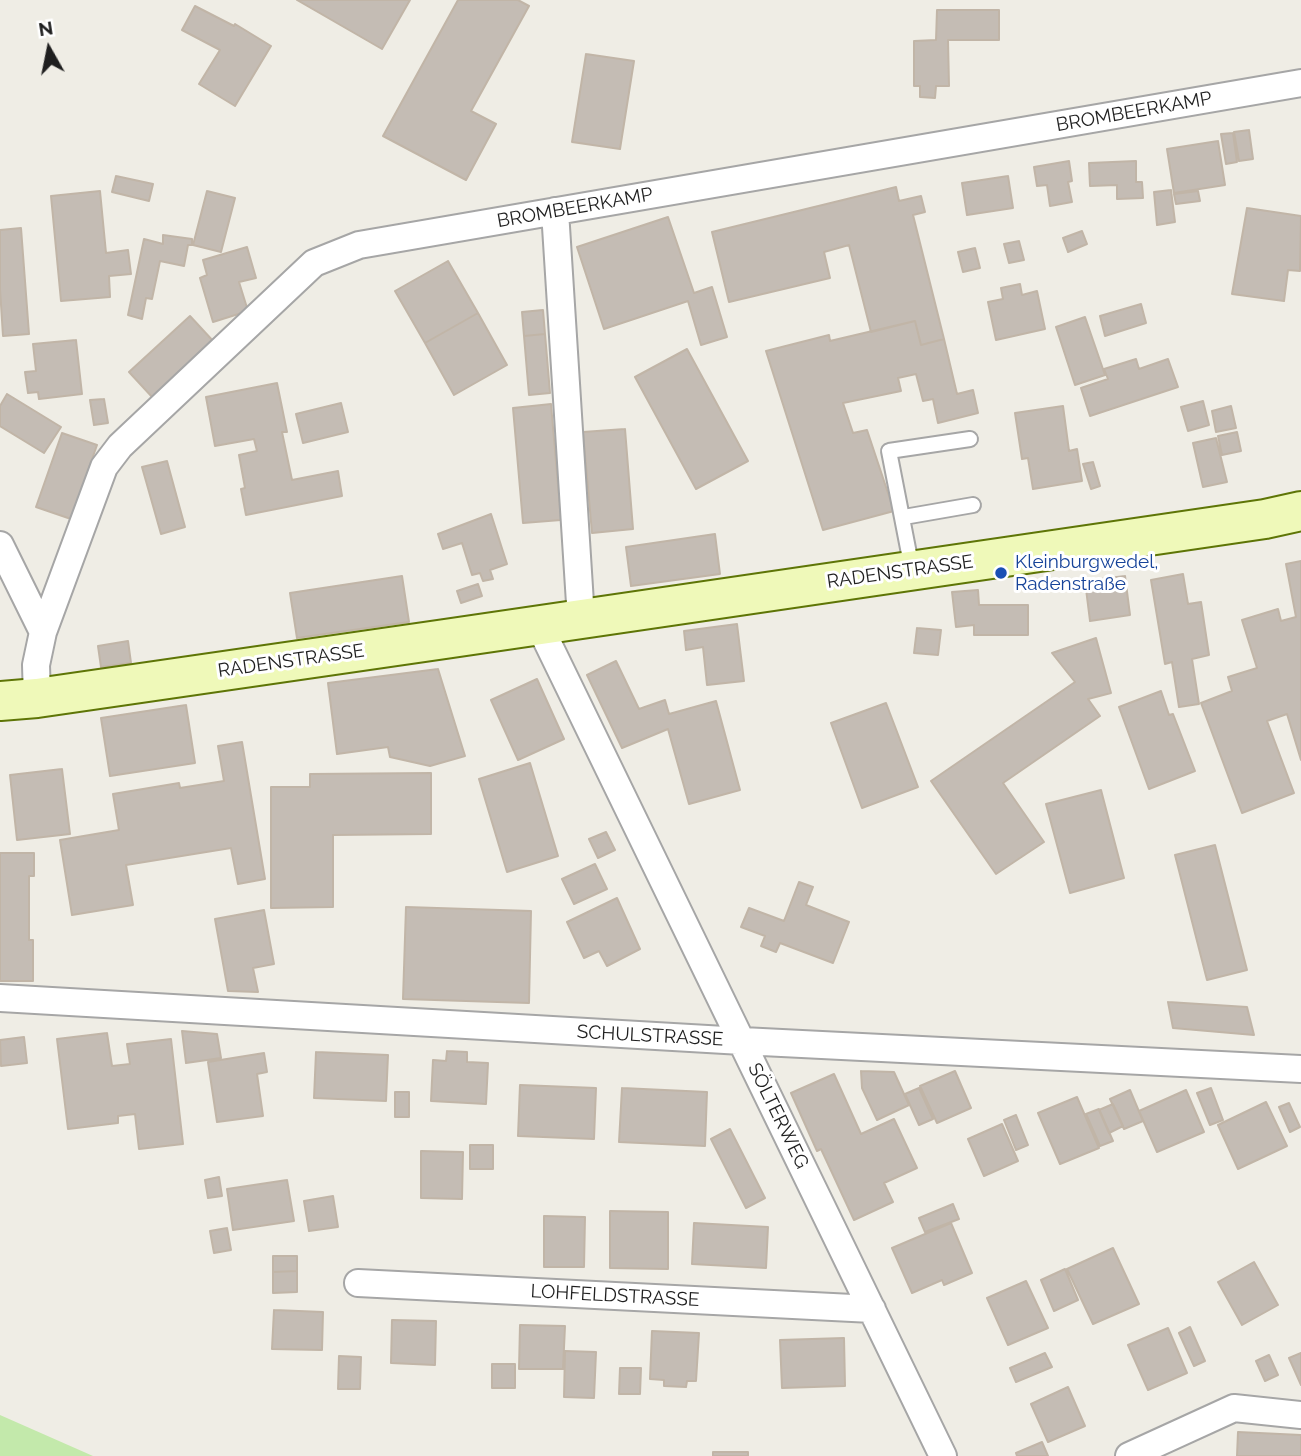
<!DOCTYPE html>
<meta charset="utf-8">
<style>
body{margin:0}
#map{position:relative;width:1301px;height:1456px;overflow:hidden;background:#efede5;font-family:Raleway,sans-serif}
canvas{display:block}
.north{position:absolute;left:14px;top:14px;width:70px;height:70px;-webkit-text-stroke:5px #fff;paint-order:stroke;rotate:351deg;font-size:19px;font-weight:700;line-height:28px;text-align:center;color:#1f1f1f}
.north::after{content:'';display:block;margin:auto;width:24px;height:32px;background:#1f1f1f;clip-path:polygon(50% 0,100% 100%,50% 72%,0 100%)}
</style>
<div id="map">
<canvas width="1301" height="1456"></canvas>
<div class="north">N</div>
</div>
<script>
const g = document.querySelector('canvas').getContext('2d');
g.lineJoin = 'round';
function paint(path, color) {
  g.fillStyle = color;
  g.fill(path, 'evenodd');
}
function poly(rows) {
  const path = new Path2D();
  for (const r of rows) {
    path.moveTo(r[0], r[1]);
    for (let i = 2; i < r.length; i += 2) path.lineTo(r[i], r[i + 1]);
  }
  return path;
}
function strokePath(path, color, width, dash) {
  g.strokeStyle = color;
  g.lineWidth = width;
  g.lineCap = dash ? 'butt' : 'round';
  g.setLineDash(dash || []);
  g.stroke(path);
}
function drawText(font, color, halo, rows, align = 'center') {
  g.font = font + ' Raleway,sans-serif';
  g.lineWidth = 6;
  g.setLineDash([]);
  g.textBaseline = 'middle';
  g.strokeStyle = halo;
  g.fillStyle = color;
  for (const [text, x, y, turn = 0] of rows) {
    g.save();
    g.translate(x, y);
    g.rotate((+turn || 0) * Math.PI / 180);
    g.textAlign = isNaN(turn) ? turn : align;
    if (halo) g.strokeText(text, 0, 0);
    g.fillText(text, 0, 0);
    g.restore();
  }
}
paint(poly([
 [0,1415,93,1456,0,1456]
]), '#c3e9ab');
const building = poly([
 [297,0,410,0,382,49,297,0],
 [458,0,518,0,529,6,471,111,496,124,466,180,383,136,458,0],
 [195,6,234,26,235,24,271,46,235,106,199,84,220,50,182,30,195,6],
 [937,10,999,10,999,40,948,40,949,86,936,86,935,98,920,97,920,86,914,86,914,41,936,40,937,10],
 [586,54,634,61,620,149,572,142,586,54],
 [1249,130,1253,159,1239,161,1234,132,1249,130],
 [1233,133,1237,162,1226,164,1221,134,1233,133],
 [1218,141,1225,185,1174,193,1167,149,1218,141],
 [1069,161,1072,181,1068,182,1072,202,1050,206,1047,185,1037,186,1034,167,1069,161],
 [1136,161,1136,182,1142,182,1143,198,1117,199,1117,185,1090,186,1089,163,1136,161],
 [116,176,153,184,149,201,112,192,116,176],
 [1008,176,1013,208,967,215,962,183,1008,176],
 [896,187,899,201,921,196,925,212,913,215,944,339,921,345,915,321,871,332,849,245,824,252,830,278,729,302,712,232,896,187],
 [1171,190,1175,222,1157,225,1154,192,1171,190],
 [100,191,106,253,128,250,131,274,109,276,110,297,61,301,51,196,100,191],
 [207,191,235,198,221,252,193,245,207,191],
 [1198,191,1200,201,1176,204,1174,194,1198,191],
 [1247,208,1301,216,1300,271,1288,270,1284,301,1232,294,1247,208],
 [668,217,694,293,712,287,727,337,701,345,688,301,604,329,577,247,668,217],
 [21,228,29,334,3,336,0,289,0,230,21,228],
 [1082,231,1087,244,1068,252,1063,238,1082,231],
 [163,235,192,239,192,245,188,245,184,266,160,261,152,299,146,298,142,319,128,315,144,239,163,244,163,235],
 [1019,241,1024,260,1009,263,1004,244,1019,241],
 [247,247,256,278,239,282,248,311,213,322,200,278,207,275,203,260,247,247],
 [975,248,980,268,963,272,958,252,975,248],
 [448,261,478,313,425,343,395,291,448,261],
 [1020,284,1022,295,1037,291,1045,329,996,340,988,302,1003,299,1001,288,1020,284],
 [1141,304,1146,323,1105,336,1100,316,1141,304],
 [543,310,545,334,524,336,522,312,543,310],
 [478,313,507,365,454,395,425,343,478,313],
 [190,316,214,342,153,398,129,372,190,316],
 [1085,317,1105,375,1075,385,1056,327,1085,317],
 [915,321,921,345,944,339,957,394,973,390,978,413,938,423,933,399,923,401,916,374,898,378,901,391,843,403,853,433,867,430,894,511,823,530,766,351,829,335,830,341,915,321],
 [545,334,550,393,529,395,524,336,545,334],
 [76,340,82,394,39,399,38,392,28,393,25,372,36,371,33,344,76,340],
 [687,349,748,461,696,489,635,377,687,349],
 [1136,359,1139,369,1168,359,1178,387,1090,416,1081,388,1108,379,1104,369,1136,359],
 [277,383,287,432,282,432,292,480,338,471,342,496,246,515,241,489,245,488,239,455,257,451,254,439,215,446,206,397,277,383],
 [7,394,61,427,44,453,0,426,0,406,7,394],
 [104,399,108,423,94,425,90,400,104,399],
 [1203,401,1209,425,1188,431,1181,407,1203,401],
 [341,403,348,432,303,443,296,414,341,403],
 [551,404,561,520,523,523,513,408,551,404],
 [1063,406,1069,451,1077,449,1082,481,1033,489,1028,458,1022,459,1015,413,1063,406],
 [1231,406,1236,428,1216,432,1212,411,1231,406],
 [625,429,633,529,592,533,583,432,625,429],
 [1237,432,1241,451,1222,455,1218,436,1237,432],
 [62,433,97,445,71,519,36,507,62,433],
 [1216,438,1227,482,1203,487,1193,443,1216,438],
 [167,461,185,527,161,534,142,467,167,461],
 [1093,462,1100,486,1091,489,1083,464,1093,462],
 [491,514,507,564,490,570,493,579,483,581,480,573,472,575,462,543,443,549,438,534,491,514],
 [715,534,720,574,631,586,626,547,715,534],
 [1301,561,1301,760,1287,714,1267,721,1294,793,1242,813,1201,703,1232,691,1228,677,1257,668,1242,620,1278,609,1281,621,1296,617,1286,564,1301,561],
 [1183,574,1188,604,1201,602,1209,655,1192,659,1199,704,1179,707,1172,662,1165,664,1151,580,1183,574],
 [402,576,409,622,297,638,290,593,402,576],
 [1125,576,1130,615,1090,621,1085,581,1125,576],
 [478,584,482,596,461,603,457,591,478,584],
 [978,590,979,605,1028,605,1028,635,974,635,974,625,956,627,952,592,978,590],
 [737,624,744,681,707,685,703,647,686,650,684,631,737,624],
 [917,628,941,630,938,655,914,653,917,628],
 [1096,638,1111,693,1088,699,1100,716,1003,783,1044,842,996,874,931,781,1075,682,1052,653,1096,638],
 [128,641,131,663,101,667,98,646,128,641],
 [616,661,639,709,665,700,669,714,716,701,740,790,689,804,668,729,622,748,587,675,616,661],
 [438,669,465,756,430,766,390,757,388,747,337,754,328,683,438,669],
 [537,679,564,739,518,760,491,700,537,679],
 [1161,691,1169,715,1173,714,1195,771,1149,789,1119,707,1161,691],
 [886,703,918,787,862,808,831,723,886,703],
 [186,705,195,763,110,776,101,718,186,705],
 [242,742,265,879,238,884,231,848,126,865,133,905,72,915,60,840,119,830,113,794,179,783,180,788,224,781,218,746,242,742],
 [530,763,558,856,507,872,479,779,530,763],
 [62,769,70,834,17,840,10,775,62,769],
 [431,773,431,834,333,835,333,907,271,908,271,787,310,787,310,774,431,773],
 [1101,790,1124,878,1070,893,1046,804,1101,790],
 [606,832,615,850,598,858,589,839,606,832],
 [1215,845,1247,970,1207,980,1175,855,1215,845],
 [0,853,34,853,34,876,29,876,29,940,33,940,33,981,0,981,0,853],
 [595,864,607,889,574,904,562,879,595,864],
 [799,882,813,887,806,905,849,922,833,963,780,943,776,952,761,946,765,936,741,927,749,908,784,921,799,882],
 [617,898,640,949,607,966,599,951,584,958,567,922,617,898],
 [406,907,531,911,529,1003,403,999,406,907],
 [264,910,274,964,253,968,258,992,228,991,215,919,264,910],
 [1168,1002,1247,1007,1254,1035,1173,1028,1168,1002],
 [182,1031,217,1034,221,1058,186,1063,182,1031],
 [107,1033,112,1066,130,1064,127,1044,171,1039,183,1144,139,1149,135,1114,118,1116,118,1123,68,1129,57,1039,107,1033],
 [24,1037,27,1063,1,1066,0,1040,24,1037],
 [447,1051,467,1052,467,1062,488,1063,486,1104,431,1101,433,1060,446,1061,447,1051],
 [316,1052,388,1055,386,1101,314,1098,316,1052],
 [264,1053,267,1072,257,1074,263,1116,217,1122,208,1062,264,1053],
 [861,1071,894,1072,909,1105,877,1120,862,1088,861,1071],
 [955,1071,971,1108,937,1123,920,1086,955,1071],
 [834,1074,861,1134,894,1119,917,1168,884,1183,893,1202,854,1220,821,1149,817,1151,791,1093,834,1074],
 [520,1085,596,1088,594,1139,518,1136,520,1085],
 [622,1088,707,1092,705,1146,619,1142,622,1088],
 [919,1088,933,1119,919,1125,905,1094,919,1088],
 [1211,1088,1223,1120,1210,1125,1197,1093,1211,1088],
 [1130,1090,1143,1121,1124,1129,1110,1099,1130,1090],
 [1186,1090,1204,1132,1157,1152,1139,1111,1186,1090],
 [395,1092,409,1092,409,1117,395,1117,395,1092],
 [1077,1097,1099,1148,1060,1164,1038,1113,1077,1097],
 [1266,1102,1287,1146,1238,1169,1218,1125,1266,1102],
 [1289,1103,1300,1127,1290,1132,1279,1107,1289,1103],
 [1113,1104,1123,1126,1109,1133,1099,1110,1113,1104],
 [1099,1109,1113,1141,1100,1146,1086,1114,1099,1109],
 [1016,1115,1028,1145,1016,1150,1004,1120,1016,1115],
 [1002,1124,1018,1161,984,1176,968,1139,1002,1124],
 [730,1129,765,1198,746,1208,711,1139,730,1129],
 [470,1145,493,1145,493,1169,470,1169,470,1145],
 [421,1151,463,1152,462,1199,421,1198,421,1151],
 [219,1177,222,1196,208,1198,205,1180,219,1177],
 [287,1180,294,1221,233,1230,227,1189,287,1180],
 [333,1196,338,1227,309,1231,304,1201,333,1196],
 [953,1204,959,1219,925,1232,919,1218,953,1204],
 [610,1211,668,1212,668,1269,610,1268,610,1211],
 [544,1216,585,1217,584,1267,544,1267,544,1216],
 [694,1223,768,1227,766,1268,692,1264,694,1223],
 [951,1223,972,1273,944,1285,942,1280,912,1293,892,1248,951,1223],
 [227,1228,231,1250,214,1253,210,1231,227,1228],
 [1113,1248,1139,1304,1093,1324,1067,1269,1113,1248],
 [273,1256,297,1256,297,1271,273,1272,273,1256],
 [1254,1262,1278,1305,1242,1325,1218,1282,1254,1262],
 [1065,1269,1078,1300,1054,1311,1041,1280,1065,1269],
 [297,1271,297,1292,273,1293,273,1272,297,1271],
 [1026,1281,1048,1328,1008,1345,987,1298,1026,1281],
 [274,1310,323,1312,322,1350,272,1349,274,1310],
 [392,1320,436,1321,435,1365,391,1363,392,1320],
 [520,1325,565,1326,563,1369,519,1369,520,1325],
 [1190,1327,1205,1361,1194,1366,1179,1333,1190,1327],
 [1168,1328,1187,1373,1148,1390,1128,1345,1168,1328],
 [652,1331,699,1333,696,1381,687,1381,686,1387,664,1386,664,1380,650,1379,652,1331],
 [844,1338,845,1386,782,1388,780,1340,844,1338],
 [565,1351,596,1352,594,1398,564,1397,565,1351],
 [1045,1353,1052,1367,1016,1382,1010,1368,1045,1353],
 [1301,1353,1301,1385,1289,1358,1301,1353],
 [1269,1355,1278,1375,1265,1381,1256,1361,1269,1355],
 [339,1356,361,1357,360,1389,338,1389,339,1356],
 [492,1364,515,1364,515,1388,492,1388,492,1364],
 [620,1368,641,1368,640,1394,619,1394,620,1368],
 [1068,1387,1085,1426,1048,1442,1031,1404,1068,1387],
 [1238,1432,1301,1435,1301,1456,1237,1456,1238,1432],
 [1042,1442,1048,1456,1017,1456,1016,1453,1042,1442],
 [713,1452,748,1452,748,1456,713,1456,713,1452]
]);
paint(building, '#c4bcb4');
strokePath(building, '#c1b5a7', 2);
const lane = poly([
 [904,517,973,505],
 [912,569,889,451,970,439]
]);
const street = poly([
 [555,211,581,619],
 [0,545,43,632],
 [539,625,943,1456],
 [37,698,36,665,43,632,104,467,120,446,314,263,359,245,1301,83],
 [0,998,742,1041,1301,1069],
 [358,1283,872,1309],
 [1129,1456,1234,1408,1301,1415]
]);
const secondary = poly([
 [0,701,37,698,445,639,1265,519,1301,511]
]);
strokePath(lane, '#a6a6a6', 18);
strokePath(street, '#a6a6a6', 30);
strokePath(secondary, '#5e7506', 42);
strokePath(lane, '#fff', 14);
strokePath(street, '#fff', 26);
strokePath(secondary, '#eff9b9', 38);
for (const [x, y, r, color] of [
 [1001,573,7,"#1a4fb4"]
]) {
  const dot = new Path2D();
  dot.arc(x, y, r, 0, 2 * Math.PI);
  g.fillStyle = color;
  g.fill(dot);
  strokePath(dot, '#fff', 2.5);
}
drawText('19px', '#1f1f1f', '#fff', [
 ["BROMBEERKAMP",1134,112,-10],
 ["BROMBEERKAMP",575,208,-10],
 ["RADENSTRASSE",900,572,-8],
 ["RADENSTRASSE",291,661,-8],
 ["SCHULSTRASSE",650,1036,3],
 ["SÖLTERWEG",778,1116,64],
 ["LOHFELDSTRASSE",615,1296,3]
]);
drawText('19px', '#164399', '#fff', [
 ["Kleinburgwedel,",1015,562],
 ["Radenstraße",1015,584]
], 'left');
</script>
